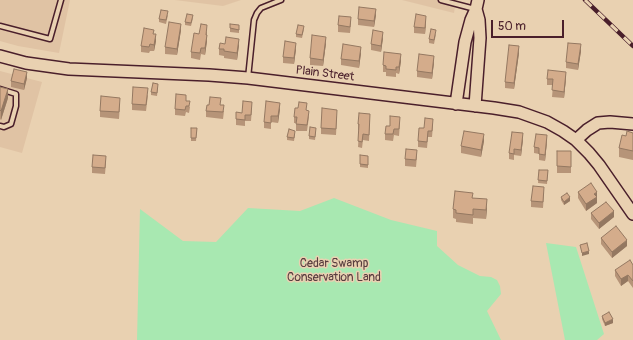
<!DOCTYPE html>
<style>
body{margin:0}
#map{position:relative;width:633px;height:340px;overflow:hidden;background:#e9d1b1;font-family:Pangolin,sans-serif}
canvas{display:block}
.scale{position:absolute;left:491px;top:20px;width:73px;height:18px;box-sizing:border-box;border:2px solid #4a1f2b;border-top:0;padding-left:5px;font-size:12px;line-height:14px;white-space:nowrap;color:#4a1f2b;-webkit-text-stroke:3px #e9d1b1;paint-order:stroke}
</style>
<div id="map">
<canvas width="633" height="340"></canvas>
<div class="scale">50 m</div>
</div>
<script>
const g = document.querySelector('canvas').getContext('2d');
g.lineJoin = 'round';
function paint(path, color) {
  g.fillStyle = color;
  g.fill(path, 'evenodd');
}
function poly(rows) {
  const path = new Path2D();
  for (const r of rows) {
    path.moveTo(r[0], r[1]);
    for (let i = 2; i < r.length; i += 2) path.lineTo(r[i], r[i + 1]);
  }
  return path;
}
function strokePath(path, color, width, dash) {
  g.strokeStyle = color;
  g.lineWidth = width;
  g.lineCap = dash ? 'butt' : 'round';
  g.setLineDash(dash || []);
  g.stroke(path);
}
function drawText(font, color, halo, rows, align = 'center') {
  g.font = font + ' Pangolin,sans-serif';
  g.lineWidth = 3;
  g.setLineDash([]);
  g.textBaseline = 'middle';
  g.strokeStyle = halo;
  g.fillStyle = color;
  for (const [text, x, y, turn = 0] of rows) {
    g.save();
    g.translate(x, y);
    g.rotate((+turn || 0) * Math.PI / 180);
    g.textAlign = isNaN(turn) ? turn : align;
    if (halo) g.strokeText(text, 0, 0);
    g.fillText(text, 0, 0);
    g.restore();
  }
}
paint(poly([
 [0,0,70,0,59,53,18,46,0,41],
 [175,0,241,0,223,6],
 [402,0,456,0,454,13],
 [0,71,42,82,22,153,0,147]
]), '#e0c3a4');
paint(poly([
 [334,198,391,220,437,231,437,246,458,265,480,276,491,277,497,280,500,286,501,294,487,311,501,340,137,340,140,209,183,241,216,242,248,208,300,211],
 [546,243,576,247,604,334,597,340,565,340]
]), '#a8e8b1');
const lane = poly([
 [441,0,475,9],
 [0,26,50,39,61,0],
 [248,78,254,20,257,13,261,8,281,0],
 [0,89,16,94,16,106,11,124,4,127,0,126]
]);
const secondary = poly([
 [0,56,26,63,69,69,209,75,248,78,494,108,519,112,547,122,563,131,576,140,589,153,599,165,633,214],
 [456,104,465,42,471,20,476,9,478,0],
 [475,106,480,38,479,20,476,9],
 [576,140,587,130,598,123,610,122,633,124]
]);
strokePath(lane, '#4a1f2b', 7);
strokePath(secondary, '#4a1f2b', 14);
strokePath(lane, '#e9d1b1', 4);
strokePath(secondary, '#e9d1b1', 11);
const rail = poly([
 [585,0,633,46]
]);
strokePath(rail, '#4a1f2b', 4.5);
strokePath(rail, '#e9d1b1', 3, [9]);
paint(poly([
 [168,15,166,24,159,22,159,19],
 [376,15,374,27,358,25,358,19],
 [193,18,191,26,185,25,185,22],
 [426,22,425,34,414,33,414,27],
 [351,23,350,33,338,32,338,25],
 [230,28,239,28,239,33,230,32],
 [304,29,302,38,296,37,296,34],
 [181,30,177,55,165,54,165,47],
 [207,32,207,41,205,55,201,54,200,60,191,58,191,52,199,34],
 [154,34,156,41,154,51,150,51,149,53,141,52,141,46],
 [436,34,434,44,429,43,429,39],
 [383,38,381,52,371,50,371,44],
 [326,43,323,66,310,65,310,58],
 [225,44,239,45,237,60,224,58,224,56,219,55,219,49],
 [296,49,294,64,283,63,283,57],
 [581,51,578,70,566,68,566,62],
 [361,53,359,68,341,65,341,59],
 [519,53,514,89,505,88,505,82],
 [401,61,399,74,396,73,396,77,386,76,386,72,383,72,383,65],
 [434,62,432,79,417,77,417,71],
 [27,78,24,90,11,87,11,81],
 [566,78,564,98,552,97,553,85,547,85,547,79],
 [0,87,8,98,1,120,0,119],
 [158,87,157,96,151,95,151,92],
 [148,95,146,111,132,110,132,104],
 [186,101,190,107,189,113,186,112,185,116,175,115,175,109],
 [120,104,119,119,100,117,100,111],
 [252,108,251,121,245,121,245,126,236,125,236,119,242,113],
 [280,109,278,123,271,122,271,129,264,128,264,122],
 [307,110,309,117,307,131,296,131,296,123,294,123,294,117],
 [206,111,224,111,223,119,206,117],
 [337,116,336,135,321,134,321,128],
 [370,120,369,141,363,140,362,148,358,147,359,130,358,130,358,124],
 [400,123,399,136,394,135,393,141,385,140,385,134,390,126],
 [433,125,432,137,428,137,427,148,418,147,418,141,424,128],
 [191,128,197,128,196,141,191,141],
 [316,131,315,140,309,139,309,136],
 [633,133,633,160,619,157,619,148,626,136],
 [295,134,294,141,287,140,287,137],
 [523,139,521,156,514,155,514,160,509,159,509,153],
 [484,141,481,157,461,153,461,146],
 [547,141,545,161,539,160,539,154,534,153,534,147],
 [571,151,571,173,557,173,557,166],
 [368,156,368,168,360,167,360,164],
 [417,156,416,167,405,166,405,159],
 [106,163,105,174,92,173,92,167],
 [539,170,548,170,547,184,538,183],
 [578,192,597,198,597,203,586,211,578,198],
 [544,193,543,208,531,207,531,201],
 [561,197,570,201,564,205,561,200],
 [473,198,487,208,486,219,473,218,473,224,456,222,456,219,453,218,453,209],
 [591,213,614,217,599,229,591,219],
 [601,238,627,246,612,258,601,244],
 [633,265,633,288,628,281,621,286,615,276,615,270],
 [602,316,613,323,605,326,602,319]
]), '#b69478');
paint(poly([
 [376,9,376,15,374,27,374,21],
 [426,16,426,22,425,34,425,28],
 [181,24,181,30,177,55,177,49],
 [383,32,383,38,381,52,381,46],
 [156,34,156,41,154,51,154,45],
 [207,35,207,41,205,55,205,48],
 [326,37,326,43,323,66,323,60],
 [239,39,239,45,237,60,237,53],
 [296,43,296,49,294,64,294,58],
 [581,44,581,51,578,70,578,64],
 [519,46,519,53,514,89,514,83],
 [361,47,361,53,359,68,359,61],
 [401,54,401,61,399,74,399,67],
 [434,56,434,62,432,79,432,73],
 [27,72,27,78,24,90,24,84],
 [566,72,566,78,564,98,564,92],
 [8,89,8,98,1,120,1,111],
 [280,103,280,109,278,123,278,116],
 [523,133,523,139,521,156,521,150],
 [484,134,484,141,481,157,481,150],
 [547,135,547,141,545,161,545,155],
 [597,192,597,203,586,211,586,204,594,194],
 [570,197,570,201,564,205,564,202],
 [487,199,487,208,486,219,486,210],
 [614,211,614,217,599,229,599,223],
 [627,240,627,246,612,258,612,252],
 [589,251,589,254,582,256,582,253],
 [628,275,628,281,621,286,621,279],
 [613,319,613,323,605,326,605,323]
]), '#947861');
const building = poly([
 [359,7,376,9,374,21,358,19,359,7],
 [161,10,168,11,166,20,159,19,161,10],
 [187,14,193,15,191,23,185,22,187,14],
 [416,14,426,16,425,28,414,27,416,14],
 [339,16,351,17,350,27,338,25,339,16],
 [169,22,181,24,177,49,165,47,169,22],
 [201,24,207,25,206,35,207,35,205,48,201,48,200,53,191,52,194,33,199,34,201,24],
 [230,24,239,25,239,30,230,28,230,24],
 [298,25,304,26,302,35,296,34,298,25],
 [144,28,154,30,153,34,156,34,154,45,150,44,149,47,141,46,144,28],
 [431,29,436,30,434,40,429,39,431,29],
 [373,30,383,32,381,46,371,44,373,30],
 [312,35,326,37,323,60,310,58,312,35],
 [226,37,239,39,237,53,224,51,224,49,219,49,220,43,225,44,226,37],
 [285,41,296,43,294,58,283,57,285,41],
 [568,43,581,44,578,64,566,62,568,43],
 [343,44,361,47,359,61,341,59,343,44],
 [509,45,519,46,514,83,505,82,509,45],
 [384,52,401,54,399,67,396,67,396,70,386,69,386,66,383,65,384,52],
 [419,54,434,56,432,73,417,71,419,54],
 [14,69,27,72,24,84,11,81,14,69],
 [548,70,566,72,564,92,552,90,553,79,547,79,548,70],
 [153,83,158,84,157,93,151,92,153,83],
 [0,87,8,89,1,111,0,110,0,87],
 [133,87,148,88,146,105,132,104,133,87],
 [176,94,186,95,186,101,190,101,189,106,186,106,185,110,175,109,176,94],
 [101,96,120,98,119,112,100,111,101,96],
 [210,97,221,98,220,105,224,105,223,112,206,111,207,105,209,105,210,97],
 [243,101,252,102,251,115,245,115,245,120,236,119,236,112,242,113,243,101],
 [266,101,280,103,278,116,271,116,271,123,264,122,266,101],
 [299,102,307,103,306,110,309,111,307,125,296,124,297,117,294,117,295,108,298,108,299,102],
 [322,108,337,110,336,129,321,128,322,108],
 [359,113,370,114,369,135,363,134,362,142,358,141,359,124,358,124,359,113],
 [390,116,400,117,399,129,394,129,393,134,385,134,386,126,390,126,390,116],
 [425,118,433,119,432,131,428,131,427,142,418,141,419,128,424,128,425,118],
 [310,127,316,128,315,137,309,136,310,127],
 [191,128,197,128,196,138,191,138,191,128],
 [289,129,295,131,294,138,287,137,289,129],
 [464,131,484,134,481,150,461,146,464,131],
 [627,131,633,133,633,151,619,148,622,135,626,136,627,131],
 [512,132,523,133,521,150,514,149,514,154,509,153,512,132],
 [536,134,547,135,545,155,539,154,539,148,534,147,536,134],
 [406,149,417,150,416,160,405,159,406,149],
 [557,151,571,151,571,167,557,166,557,151],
 [93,155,106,156,105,168,92,167,93,155],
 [360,155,368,156,368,165,360,164,360,155],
 [539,170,548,170,547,181,538,180,539,170],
 [591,183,597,192,594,194,597,197,586,204,578,192,591,183],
 [533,186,544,187,543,202,531,201,533,186],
 [455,191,473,193,472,198,487,199,486,210,473,209,473,215,456,213,456,210,453,209,455,191],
 [567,193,570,197,564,202,561,197,567,193],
 [606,202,614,211,599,223,591,213,606,202],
 [616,226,627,240,612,252,601,238,616,226],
 [587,243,589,251,582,253,580,245,587,243],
 [630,260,633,265,633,281,628,275,621,279,615,270,630,260],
 [609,312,613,319,605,323,602,316,609,312]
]);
paint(building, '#d4ac8b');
strokePath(building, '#947861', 1);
drawText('12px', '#4a1f2b', '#e9d1b1', [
 ["Plain Street",325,74,7]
]);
drawText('12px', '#583d3f', '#e9d1b1', [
 ["Cedar Swamp",334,264],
 ["Conservation Land",334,278]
]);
</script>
